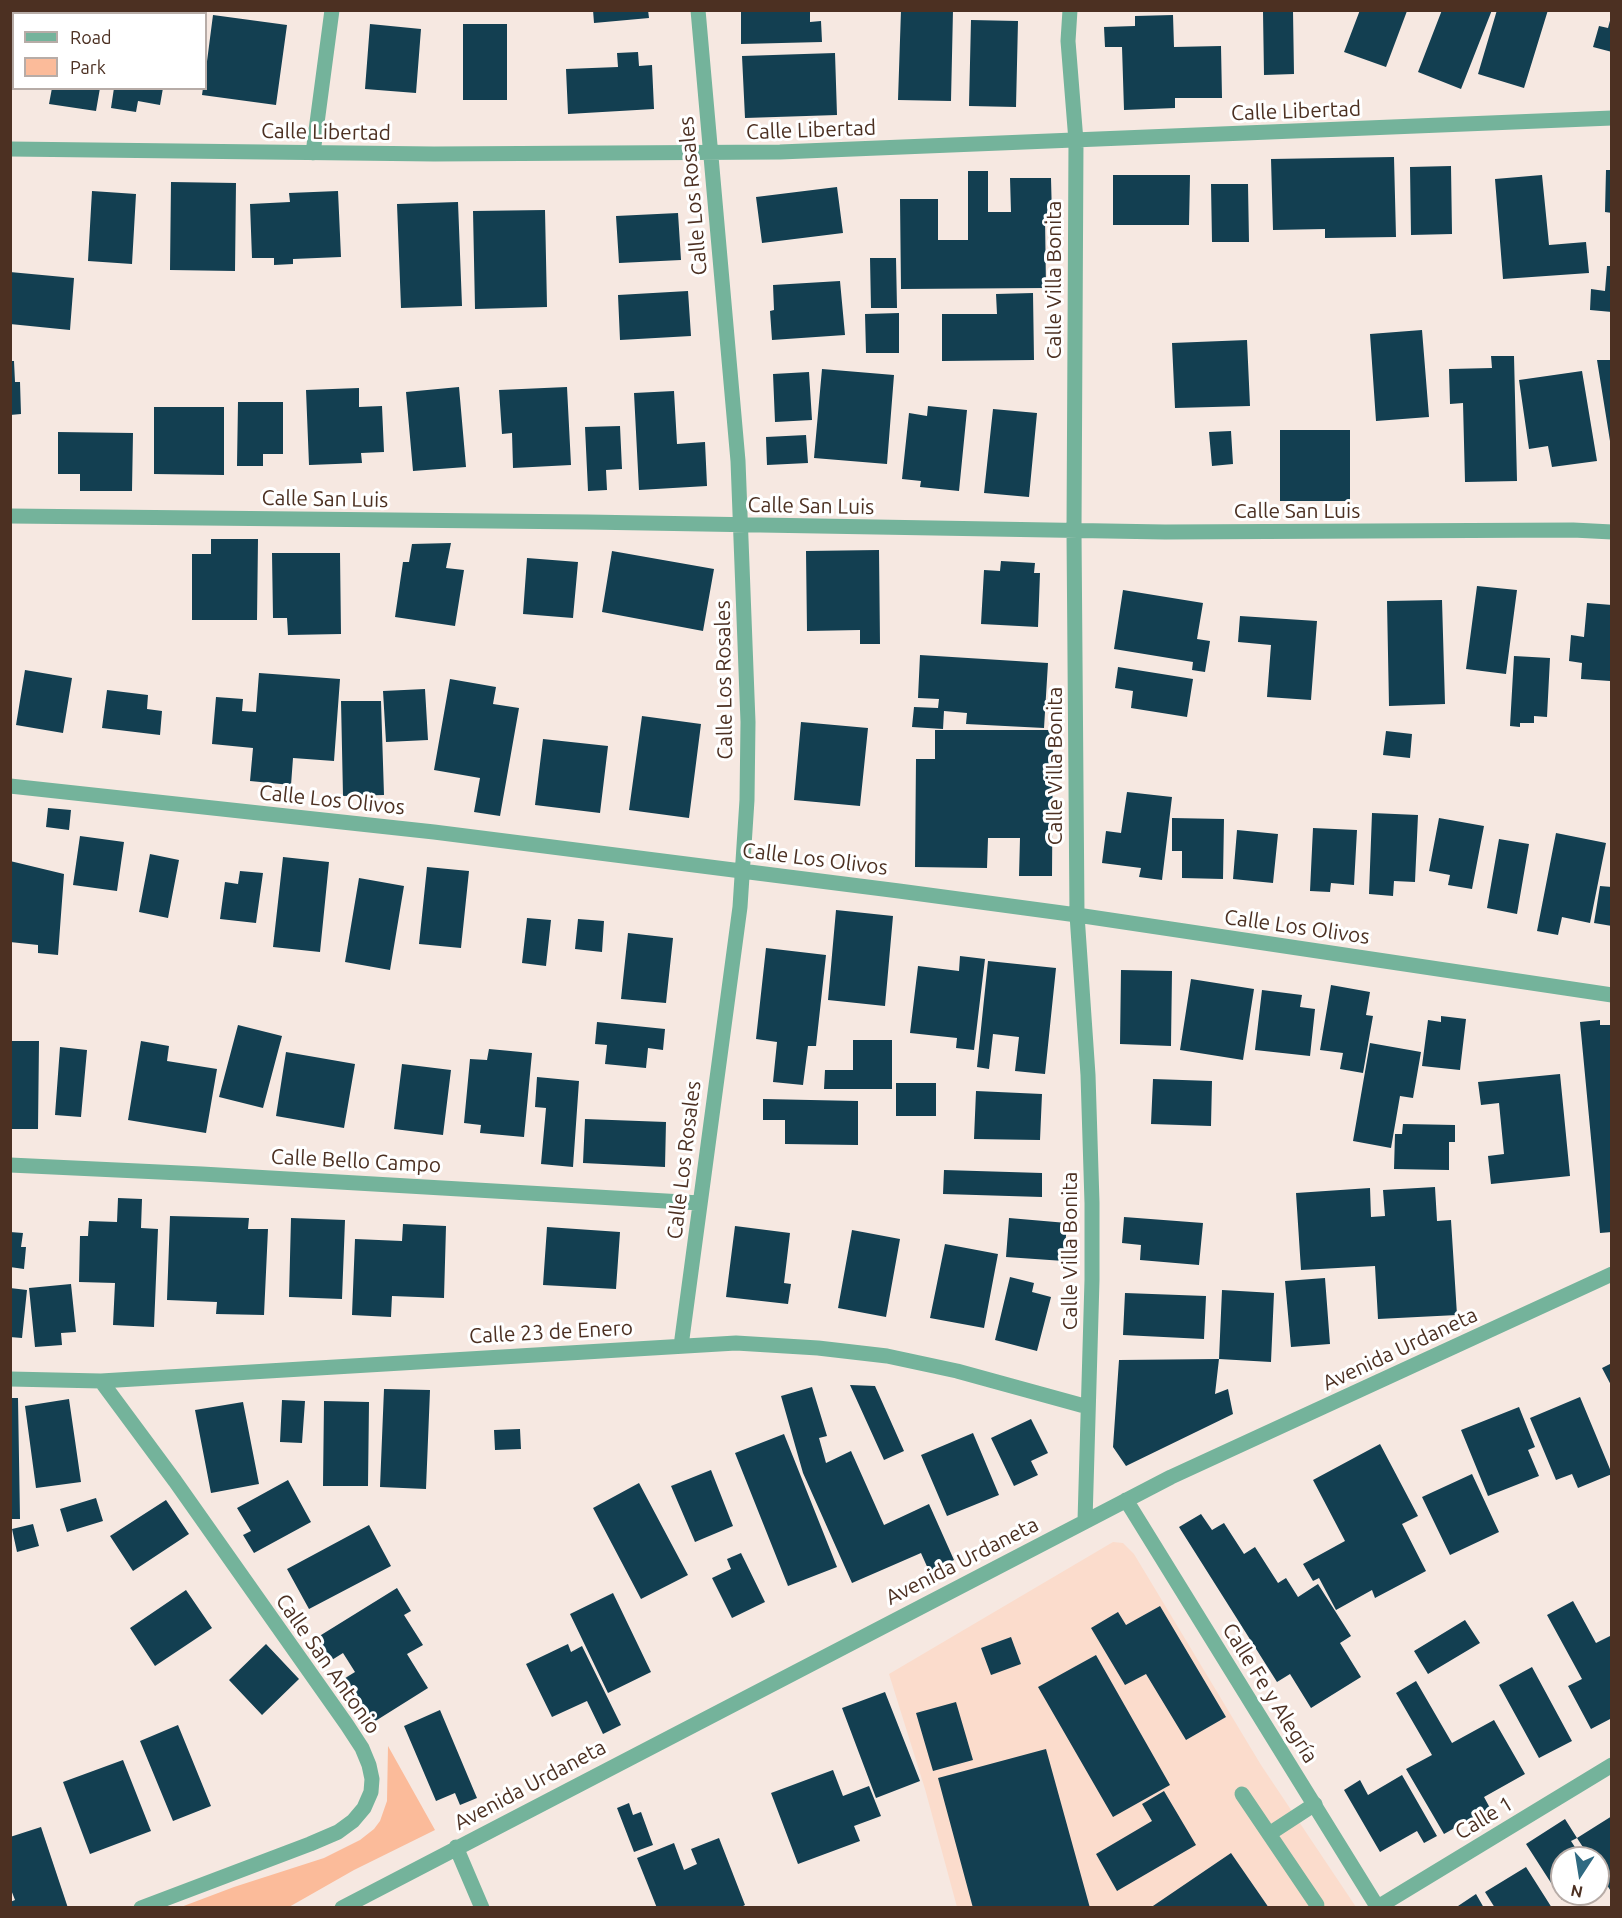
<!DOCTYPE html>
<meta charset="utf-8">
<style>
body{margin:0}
#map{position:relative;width:1622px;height:1918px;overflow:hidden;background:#f6e8e1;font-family:Ubuntu,sans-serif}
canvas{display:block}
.frame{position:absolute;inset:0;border:12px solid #4c3022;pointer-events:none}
.legend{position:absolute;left:12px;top:12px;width:195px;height:78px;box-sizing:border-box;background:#fff;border:2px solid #b7aca7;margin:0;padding:8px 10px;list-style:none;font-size:18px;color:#4c3022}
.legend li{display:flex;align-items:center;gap:12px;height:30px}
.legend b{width:30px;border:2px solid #b7aca7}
.north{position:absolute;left:1550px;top:1846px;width:60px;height:60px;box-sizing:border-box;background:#fff;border:2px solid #b7aca7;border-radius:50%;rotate:192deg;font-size:16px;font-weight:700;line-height:24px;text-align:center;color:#4c3022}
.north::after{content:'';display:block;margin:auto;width:21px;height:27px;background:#2f6a82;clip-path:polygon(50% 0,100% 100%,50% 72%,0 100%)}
</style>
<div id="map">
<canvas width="1622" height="1918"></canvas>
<div class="frame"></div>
<ul class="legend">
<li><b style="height:8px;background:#74b39b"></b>Road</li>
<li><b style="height:16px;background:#fbbb9a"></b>Park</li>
</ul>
<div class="north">N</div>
</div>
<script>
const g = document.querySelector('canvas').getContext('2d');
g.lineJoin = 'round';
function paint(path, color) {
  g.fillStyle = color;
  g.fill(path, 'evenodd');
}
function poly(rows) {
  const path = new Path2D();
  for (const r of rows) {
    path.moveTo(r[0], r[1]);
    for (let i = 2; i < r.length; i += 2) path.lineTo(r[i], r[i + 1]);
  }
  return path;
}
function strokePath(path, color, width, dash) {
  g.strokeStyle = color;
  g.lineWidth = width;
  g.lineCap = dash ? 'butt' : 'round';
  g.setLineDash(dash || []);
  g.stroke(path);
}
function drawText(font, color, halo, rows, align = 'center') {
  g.font = font + ' Ubuntu,sans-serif';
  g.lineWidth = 6;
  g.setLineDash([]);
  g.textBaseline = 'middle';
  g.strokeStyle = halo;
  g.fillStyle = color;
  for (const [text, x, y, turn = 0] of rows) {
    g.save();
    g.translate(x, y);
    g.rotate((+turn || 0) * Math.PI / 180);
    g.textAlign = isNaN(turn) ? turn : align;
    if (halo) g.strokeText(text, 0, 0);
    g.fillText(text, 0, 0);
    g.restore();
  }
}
paint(poly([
 [1113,1542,1123,1543,1134,1554,1261,1765,1356,1907,957,1907,925,1789,889,1674]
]), '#fbdccc');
paint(poly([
 [388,1746,435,1830,354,1870,289,1907,181,1907,234,1887,324,1858,360,1840,374,1829,380,1821,387,1801]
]), '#fbbb9a');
paint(poly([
 [87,10,141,10,140,14,97,14],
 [593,10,648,10,649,18,594,23],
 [741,10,810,10,810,22,821,21,822,42,741,44],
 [901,10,953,10,951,101,898,100],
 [1360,10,1407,11,1386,67,1344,52],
 [1442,10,1492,10,1461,89,1418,72],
 [1497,10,1548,10,1524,88,1478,74],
 [1293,11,1294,74,1264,75,1263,12],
 [213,15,287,25,276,105,202,95,203,88,206,88,206,69],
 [1173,15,1174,47,1221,46,1222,98,1175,98,1175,108,1124,110,1122,47,1105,47,1104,27,1135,26,1135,16],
 [1611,17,1612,18,1612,52,1593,47,1599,26,1608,28],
 [971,20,1018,21,1016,107,969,106],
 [370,24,421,29,416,93,365,89],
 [463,24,507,24,507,100,463,100],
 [638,52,639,66,652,65,654,109,568,114,566,69,618,67,617,53],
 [835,53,837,115,745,118,742,56],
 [52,88,100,88,96,111,49,104],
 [114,88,163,88,160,105,138,101,136,112,111,108],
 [1394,157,1396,237,1325,238,1325,229,1273,230,1271,159],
 [1451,166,1452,234,1411,235,1410,167],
 [1606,170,1612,170,1612,213,1605,212],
 [968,171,988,171,988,212,1011,212,1010,178,1051,178,1052,217,1045,216,1046,288,901,289,900,199,938,199,938,240,968,240],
 [1113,175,1190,175,1189,225,1113,225],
 [1542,175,1549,245,1586,242,1589,273,1503,279,1495,179],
 [171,182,236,183,235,271,170,270],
 [1211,184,1248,184,1249,242,1212,242],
 [837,187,843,233,762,243,756,197],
 [92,191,136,194,132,264,88,261],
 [338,191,341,257,293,259,293,264,274,265,274,258,252,258,250,204,290,202,289,193],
 [458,202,462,306,401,308,397,204],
 [545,210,547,307,475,309,473,211],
 [678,213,681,260,619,263,616,216],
 [870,258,896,258,897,308,871,308],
 [1607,266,1612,266,1612,312,1590,310,1591,289,1605,291],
 [10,272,74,278,70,330,10,324],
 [840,281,845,335,772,340,770,311,774,310,773,285],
 [688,291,691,336,620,340,618,295],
 [1033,293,1034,360,942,361,942,314,997,314,996,294],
 [899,313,899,353,866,353,865,314],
 [1422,330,1429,417,1376,421,1370,334],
 [1247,340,1250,406,1175,408,1172,343],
 [1491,356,1514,356,1517,481,1465,482,1463,403,1450,404,1449,369,1492,368],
 [1597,360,1612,360,1612,441,1610,441],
 [10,361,14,361,15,382,20,382,21,414,10,415],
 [822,369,894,375,887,464,814,458],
 [1582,371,1597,461,1552,467,1548,446,1529,449,1519,380],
 [809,372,812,420,775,422,773,374],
 [459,387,466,467,413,471,406,392],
 [567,387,571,465,513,468,512,433,502,434,499,390],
 [359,388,359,407,382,406,384,452,361,453,362,463,309,465,306,390],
 [674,391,677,444,705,442,707,486,639,490,634,393],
 [238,402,283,402,283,454,263,454,263,466,237,466],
 [928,406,967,410,959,491,920,487,921,481,902,479,909,413,927,416],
 [154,407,224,407,224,475,154,474],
 [993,409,1037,413,1029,497,984,493],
 [620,426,622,469,606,470,607,490,588,491,585,427],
 [1280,430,1350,430,1350,501,1280,501],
 [1231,431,1233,464,1212,466,1209,432],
 [58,432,133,433,132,491,80,491,80,474,58,474],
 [806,435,808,463,767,465,766,437],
 [211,539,258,539,257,620,192,620,192,554,211,554],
 [451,543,446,568,464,570,455,626,395,617,403,562,409,562,412,544],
 [879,550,880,644,860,644,860,630,807,631,806,551],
 [612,551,714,569,703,631,602,612],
 [272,553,340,553,341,634,288,635,287,618,273,618],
 [527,558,578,562,573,618,523,614],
 [1001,561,1035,563,1034,573,1040,573,1038,627,981,624,984,570,1000,571],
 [1477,586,1517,590,1506,674,1466,669],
 [1123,590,1203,603,1197,639,1210,641,1205,672,1192,670,1193,662,1114,649],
 [1442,600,1445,704,1389,706,1387,601],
 [1587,603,1612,605,1610,681,1581,679,1582,663,1569,661,1571,635,1584,637],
 [1240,616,1317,621,1311,700,1267,697,1271,645,1238,642],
 [920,655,1048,663,1044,728,966,724,967,713,944,711,943,729,912,727,914,707,938,708,939,699,918,698],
 [1514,656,1550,658,1547,717,1534,716,1534,723,1520,723,1520,727,1510,726],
 [1118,667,1193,679,1187,717,1131,708,1133,691,1115,688],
 [25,670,72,678,63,733,16,725],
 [259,673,340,679,334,761,293,758,291,785,250,781,253,748,212,744,216,697,243,699,242,711,256,712],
 [450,679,496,687,493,704,519,708,500,816,474,812,480,778,434,770],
 [425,689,428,740,386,742,383,691],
 [107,690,148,695,147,709,162,711,160,735,102,728],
 [341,701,381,701,384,795,343,796],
 [642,716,701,724,689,818,629,810],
 [801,722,868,728,860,806,794,800],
 [935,730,1053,730,1052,876,1019,876,1020,838,988,838,987,868,915,867,916,759,935,759],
 [1386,731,1412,734,1410,758,1383,755],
 [543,739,608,746,600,813,535,805],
 [1127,792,1172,797,1162,880,1139,877,1141,868,1102,863,1106,831,1121,833],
 [48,808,71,810,69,830,46,827],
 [1372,813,1418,815,1415,882,1394,881,1393,896,1369,894],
 [1172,818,1224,819,1223,879,1182,878,1182,851,1172,851],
 [1439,818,1484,826,1472,889,1448,885,1450,875,1429,871],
 [1313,828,1357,830,1354,885,1331,883,1330,892,1310,891],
 [1237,830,1278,834,1273,883,1233,879],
 [1556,833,1606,843,1590,923,1562,917,1558,935,1537,931],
 [80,836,124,842,117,891,73,885],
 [1499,839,1529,844,1517,914,1487,908],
 [150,854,179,860,168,918,139,912],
 [283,857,329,862,320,952,273,947],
 [10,861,64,874,58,955,38,953,38,945,10,942],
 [427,867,469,871,461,948,419,944],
 [240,871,263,873,256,923,220,919,225,882,238,884],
 [359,878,404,886,390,970,345,962],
 [1600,886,1612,887,1612,926,1594,923],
 [836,910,893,916,885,1006,828,1000],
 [527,918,551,920,546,966,522,963],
 [578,919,604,921,602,952,575,949],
 [628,933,673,938,666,1003,621,999],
 [766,948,826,955,816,1046,808,1046,803,1085,773,1082,777,1042,756,1039],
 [960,956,985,959,974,1050,956,1048,957,1038,910,1033,918,966,959,971],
 [988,961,1056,968,1045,1074,1015,1071,1019,1037,993,1034,989,1069,977,1067],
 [1121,970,1172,971,1171,1046,1120,1044],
 [1191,979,1254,989,1243,1060,1180,1050],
 [1331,985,1370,992,1366,1015,1373,1016,1363,1073,1340,1069,1343,1053,1320,1050],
 [1262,990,1302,995,1300,1007,1315,1009,1310,1056,1255,1050],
 [1441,1016,1466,1019,1460,1070,1422,1066,1428,1020,1441,1022],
 [1600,1020,1600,1025,1612,1025,1612,1232,1600,1233,1580,1022],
 [597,1022,665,1029,663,1050,648,1048,646,1068,605,1064,607,1045,595,1044],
 [238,1025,282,1036,263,1108,219,1097],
 [853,1040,892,1040,892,1089,824,1089,825,1070,853,1070],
 [10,1041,39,1041,38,1129,10,1129],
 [141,1041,169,1046,167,1061,217,1069,206,1133,128,1120],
 [1370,1043,1421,1052,1413,1098,1400,1096,1391,1148,1353,1141],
 [60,1047,87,1050,81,1117,55,1115],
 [489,1049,532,1053,524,1137,480,1133,481,1125,464,1123,470,1059,487,1060],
 [286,1052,355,1064,344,1128,276,1116],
 [402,1064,451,1070,443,1135,394,1129],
 [1560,1074,1570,1176,1491,1184,1488,1156,1504,1154,1499,1103,1481,1105,1478,1082],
 [537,1077,579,1081,573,1167,541,1164,546,1108,535,1107],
 [1153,1079,1212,1081,1211,1126,1151,1124],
 [896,1083,936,1083,936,1116,896,1116],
 [976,1091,1042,1094,1040,1140,974,1139],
 [763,1099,858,1101,858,1145,785,1144,785,1120,763,1120],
 [585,1119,666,1122,665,1167,583,1163],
 [1403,1124,1455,1125,1455,1142,1449,1142,1449,1170,1394,1169,1395,1134,1402,1134],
 [944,1170,1042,1173,1042,1197,943,1194],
 [1435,1187,1437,1221,1451,1220,1457,1315,1378,1319,1375,1266,1301,1270,1296,1193,1370,1188,1371,1217,1385,1216,1383,1190],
 [118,1198,142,1199,141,1228,158,1229,154,1327,113,1325,115,1283,79,1282,80,1236,88,1236,89,1221,117,1222],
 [170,1216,249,1218,248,1229,268,1229,264,1315,216,1314,217,1302,167,1300],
 [1124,1217,1203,1223,1199,1265,1140,1260,1141,1245,1122,1243],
 [291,1218,345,1220,342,1299,289,1297],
 [1009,1218,1067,1223,1064,1261,1006,1257],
 [403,1224,446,1226,444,1298,392,1296,391,1317,352,1315,355,1239,402,1241],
 [735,1226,790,1233,784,1283,791,1284,788,1304,726,1297],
 [547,1227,620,1232,616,1289,543,1285],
 [852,1230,900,1239,886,1317,838,1308],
 [10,1232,23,1233,21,1247,26,1247,24,1269,10,1267],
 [945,1244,998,1254,984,1328,930,1318],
 [1010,1277,1034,1283,1032,1292,1051,1297,1037,1351,995,1340],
 [1325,1278,1330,1344,1291,1347,1285,1281],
 [71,1284,76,1332,61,1333,62,1345,35,1347,29,1288],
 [10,1288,27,1290,22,1338,10,1337],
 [1222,1290,1274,1293,1271,1362,1219,1359],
 [1125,1293,1206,1296,1204,1339,1123,1335],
 [1219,1359,1215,1394,1228,1389,1233,1414,1126,1466,1113,1447,1119,1360],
 [1612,1363,1612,1387,1602,1368],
 [850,1385,875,1386,904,1451,884,1460],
 [812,1387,827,1436,819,1438,826,1463,851,1451,884,1525,929,1504,954,1560,929,1571,921,1553,852,1583,803,1473,781,1396],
 [384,1389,430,1390,426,1489,380,1487],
 [1580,1397,1612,1474,1578,1488,1572,1474,1556,1480,1530,1418],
 [10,1398,18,1398,20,1519,10,1519],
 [69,1399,81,1482,36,1488,25,1406],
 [282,1400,305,1401,302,1443,280,1442],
 [324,1401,369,1402,368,1486,323,1486],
 [243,1402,259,1484,211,1493,195,1410],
 [1519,1407,1535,1447,1528,1450,1539,1476,1488,1496,1461,1430],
 [1031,1419,1048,1453,1031,1461,1038,1475,1014,1486,991,1438],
 [520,1429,521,1449,495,1450,494,1430],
 [973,1433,999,1495,947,1516,921,1455],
 [784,1434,837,1567,788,1586,735,1453],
 [1380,1444,1418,1516,1402,1524,1426,1571,1375,1598,1372,1590,1336,1610,1319,1578,1313,1581,1303,1564,1345,1541,1313,1480],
 [711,1470,733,1526,695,1542,671,1486],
 [1472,1474,1499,1532,1450,1555,1422,1497],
 [288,1480,311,1522,254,1553,243,1535,251,1531,237,1508],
 [639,1483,688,1575,641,1599,593,1508],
 [96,1498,103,1521,67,1532,60,1509],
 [166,1500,189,1534,133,1571,110,1536],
 [1201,1514,1212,1530,1224,1523,1244,1554,1255,1547,1278,1583,1286,1578,1298,1597,1318,1584,1351,1636,1340,1643,1361,1677,1311,1708,1290,1674,1277,1682,1179,1527],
 [33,1524,39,1546,17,1552,12,1529],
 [369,1525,391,1566,309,1609,287,1569],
 [741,1553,765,1602,732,1618,712,1578,731,1569,727,1559],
 [397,1588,411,1611,404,1615,423,1645,407,1654,428,1688,369,1725,342,1680,355,1672,343,1653,327,1663,313,1640],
 [186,1590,212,1628,155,1666,130,1628],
 [613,1593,651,1672,608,1693,570,1614],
 [1573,1601,1596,1643,1612,1635,1612,1718,1591,1729,1568,1686,1582,1679,1547,1615],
 [1160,1606,1226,1717,1186,1740,1146,1674,1125,1685,1091,1628,1118,1612,1126,1625],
 [1465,1620,1480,1643,1428,1674,1414,1651],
 [1011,1637,1021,1664,991,1675,981,1648],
 [266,1644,299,1679,262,1715,229,1680],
 [568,1644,571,1652,582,1646,621,1725,603,1734,587,1701,552,1717,526,1664],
 [1096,1655,1170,1785,1113,1817,1038,1687],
 [1532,1667,1572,1741,1539,1758,1499,1685],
 [1416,1681,1452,1743,1494,1720,1525,1774,1484,1797,1490,1808,1444,1834,1406,1769,1432,1755,1396,1693],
 [885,1692,920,1781,876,1798,842,1708],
 [956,1702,973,1760,933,1771,916,1713],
 [440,1710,477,1798,460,1805,455,1793,436,1801,404,1726],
 [178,1725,211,1806,173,1821,140,1741],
 [1046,1749,1090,1908,973,1908,938,1778],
 [123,1760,151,1831,90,1854,63,1782],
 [833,1770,843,1796,869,1786,881,1816,854,1826,860,1841,798,1864,771,1793],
 [1402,1775,1437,1836,1424,1843,1417,1831,1380,1852,1344,1790,1360,1780,1368,1795],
 [1164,1791,1196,1845,1117,1891,1096,1854,1152,1821,1142,1804],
 [629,1803,633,1815,641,1812,653,1845,634,1852,617,1808],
 [1612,1816,1612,1893,1598,1871,1598,1858,1590,1858,1577,1838],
 [1565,1819,1577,1838,1571,1841,1582,1858,1562,1858,1562,1894,1572,1894,1562,1900,1526,1844],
 [41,1827,68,1908,10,1908,10,1902,15,1900,10,1887,10,1837],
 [719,1838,745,1905,739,1908,657,1908,637,1858,674,1843,684,1870,697,1864,691,1849],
 [1231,1853,1269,1908,1150,1908],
 [1526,1867,1552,1908,1495,1908,1485,1892],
 [1476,1894,1484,1908,1455,1908]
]), '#133f51');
strokePath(poly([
 [1242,1794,1317,1905],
 [1269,1834,1315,1804]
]), '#74b39b', 15);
strokePath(poly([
 [1070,10,1068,41,1076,141,1074,531,1077,915,1088,1075,1092,1203,1092,1280,1085,1521],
 [10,149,434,154,780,152,1612,118],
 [313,153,332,10],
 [10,516,587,522,1165,532,1573,530,1612,532],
 [10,786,434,832,899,891,1077,915,1612,995],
 [10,1165,202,1174,700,1203],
 [681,1346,740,907,747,800,748,722,738,461,698,10],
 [10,1379,101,1381,736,1343,818,1348,887,1356,957,1371,1088,1407],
 [101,1381,175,1481,347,1725,362,1748,369,1765,372,1779,371,1792,364,1808,353,1821,338,1832,310,1844,141,1908],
 [1126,1500,1378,1908],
 [456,1847,482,1908],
 [1378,1907,1612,1765],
 [342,1908,1171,1477,1612,1274]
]), '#74b39b', 15);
drawText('21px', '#4c3022', '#fff', [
 ["Calle Libertad",1296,111,-2],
 ["Calle Libertad",811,130,-2],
 ["Calle Libertad",326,132,1],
 ["Calle Los Rosales",693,196,-95],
 ["Calle Villa Bonita",1054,280,-90],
 ["Calle San Luis",325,499,1],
 ["Calle San Luis",811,506,1],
 ["Calle San Luis",1297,511],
 ["Calle Los Rosales",724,680,-91],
 ["Calle Villa Bonita",1055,766,-90],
 ["Calle Los Olivos",332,800,6],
 ["Calle Los Olivos",815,859,7],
 ["Calle Los Olivos",1297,927,8],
 ["Calle Los Rosales",684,1160,-83],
 ["Calle Bello Campo",356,1161,3],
 ["Calle Villa Bonita",1070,1251,-90],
 ["Calle 23 de Enero",551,1332,-3],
 ["Avenida Urdaneta",1400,1349,-25],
 ["Avenida Urdaneta",962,1561,-27],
 ["Calle San Antonio",328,1664,55],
 ["Calle Fe y Alegría",1270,1693,58],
 ["Avenida Urdaneta",530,1785,-28],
 ["Calle 1",1484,1818,-31]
]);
</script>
